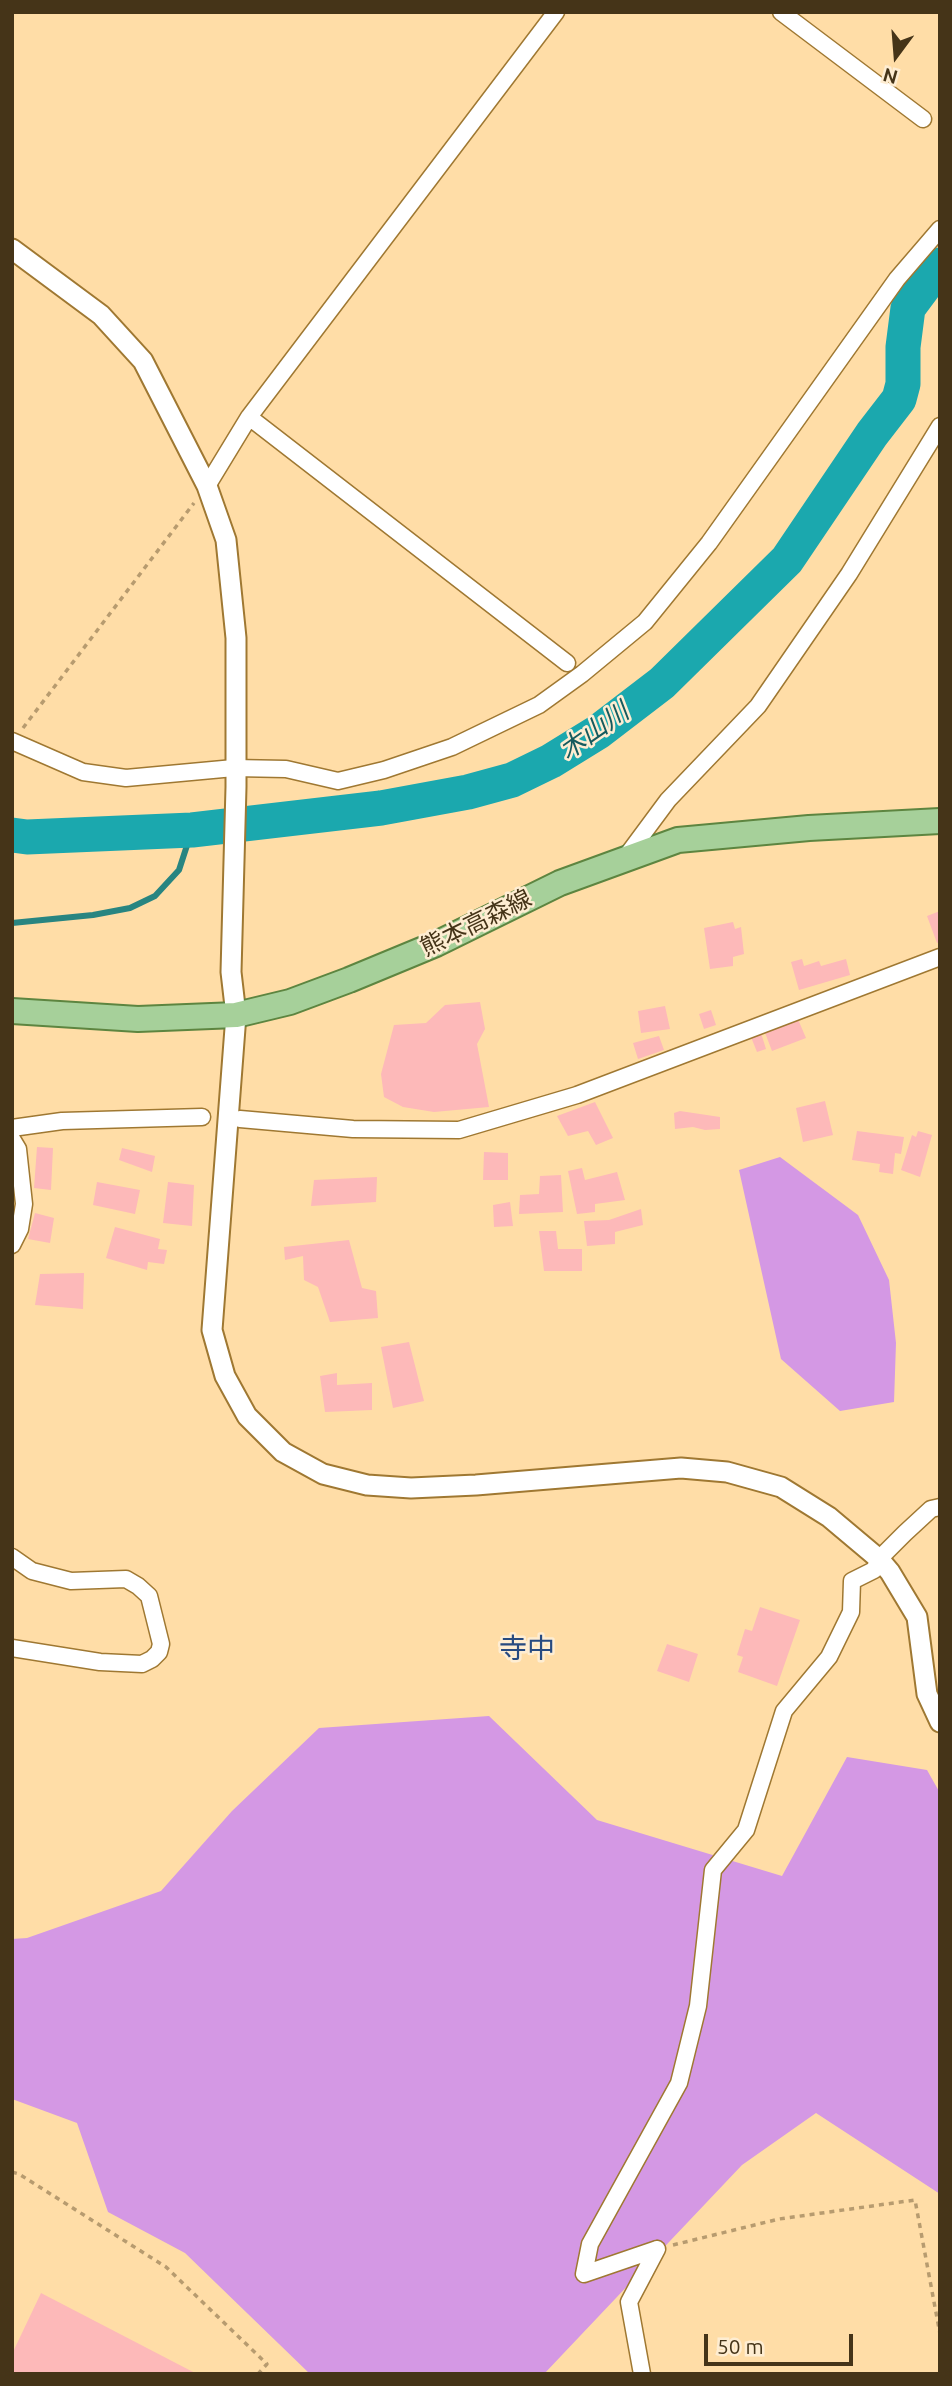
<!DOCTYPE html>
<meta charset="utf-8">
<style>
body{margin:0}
#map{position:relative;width:952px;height:2386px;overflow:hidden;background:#ffdda7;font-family:Ubuntu,sans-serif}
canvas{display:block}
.frame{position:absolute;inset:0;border:14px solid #453418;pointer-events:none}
.north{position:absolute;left:861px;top:21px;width:70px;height:70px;-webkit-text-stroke:5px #feedd2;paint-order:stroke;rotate:196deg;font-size:19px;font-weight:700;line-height:28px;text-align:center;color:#453418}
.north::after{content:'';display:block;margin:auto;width:24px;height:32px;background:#453418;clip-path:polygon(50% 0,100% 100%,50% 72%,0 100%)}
.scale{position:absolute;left:704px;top:2334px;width:149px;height:32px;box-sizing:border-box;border:4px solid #453418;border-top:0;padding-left:9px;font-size:21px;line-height:24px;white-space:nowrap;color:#453418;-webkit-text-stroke:5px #feedd2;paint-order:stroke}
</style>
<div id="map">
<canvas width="952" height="2386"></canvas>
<div class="frame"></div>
<div class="north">N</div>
<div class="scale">50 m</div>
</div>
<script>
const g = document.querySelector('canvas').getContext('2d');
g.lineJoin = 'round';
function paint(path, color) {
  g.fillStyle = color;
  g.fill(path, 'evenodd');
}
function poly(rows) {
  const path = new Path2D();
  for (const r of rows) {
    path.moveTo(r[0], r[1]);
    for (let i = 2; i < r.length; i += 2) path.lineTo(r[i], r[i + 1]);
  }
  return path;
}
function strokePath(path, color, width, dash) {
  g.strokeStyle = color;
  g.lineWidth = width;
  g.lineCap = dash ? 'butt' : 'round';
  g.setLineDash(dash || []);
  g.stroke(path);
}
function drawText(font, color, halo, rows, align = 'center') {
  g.font = font + ' Ubuntu,"Noto Sans JP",sans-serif';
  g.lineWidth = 5;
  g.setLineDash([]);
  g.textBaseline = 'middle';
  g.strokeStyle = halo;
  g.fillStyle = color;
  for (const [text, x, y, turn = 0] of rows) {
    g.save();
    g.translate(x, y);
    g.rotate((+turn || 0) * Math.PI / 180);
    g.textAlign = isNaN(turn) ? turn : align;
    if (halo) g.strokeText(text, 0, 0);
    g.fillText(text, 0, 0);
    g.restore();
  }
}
paint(poly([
 [780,1157,858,1215,889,1280,896,1343,894,1402,840,1411,781,1359,739,1170],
 [489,1716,597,1820,782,1876,847,1757,927,1770,940,1793,940,2194,816,2113,742,2165,544,2374,310,2374,185,2253,108,2212,77,2123,12,2099,12,1939,27,1938,161,1891,232,1811,319,1728]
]), '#d498e4');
strokePath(poly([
 [12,923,93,915,130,908,155,896,179,870,192,830]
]), '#288581', 6);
strokePath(poly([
 [12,835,27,837,192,830,381,808,468,792,512,780,551,761,598,732,662,683,787,560,872,434,899,399,903,384,903,347,908,308,940,265]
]), '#1ba8ae', 35);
paint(poly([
 [940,911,940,942,937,943,927,916],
 [733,922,735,929,741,927,744,954,733,957,733,966,710,969,704,928],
 [802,959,804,966,819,961,821,966,846,959,850,975,799,990,791,962],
 [480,1002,485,1029,477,1044,489,1107,434,1112,403,1107,384,1097,381,1074,394,1025,426,1023,445,1005],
 [665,1006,670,1029,641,1033,638,1011],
 [711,1010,716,1025,704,1029,699,1014],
 [797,1017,806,1038,772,1051,764,1030],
 [761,1033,766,1049,757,1052,751,1037],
 [659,1036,664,1050,638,1059,633,1043],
 [825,1101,833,1135,803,1142,796,1108],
 [595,1102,613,1138,596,1145,588,1131,568,1136,557,1116],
 [680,1111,720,1117,720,1129,705,1130,693,1127,675,1129,674,1113],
 [857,1131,904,1137,901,1154,895,1153,893,1174,879,1172,880,1164,852,1160],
 [918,1131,932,1135,920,1177,901,1170,912,1135,916,1137],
 [37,1147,53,1148,51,1190,34,1188],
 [122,1148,155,1156,152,1172,119,1160],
 [484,1152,508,1153,508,1180,483,1180],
 [582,1168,585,1180,617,1172,625,1200,595,1204,595,1212,577,1214,568,1171],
 [561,1175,563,1212,519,1214,520,1195,539,1194,540,1176],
 [377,1177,376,1202,311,1206,314,1180],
 [97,1182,140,1190,135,1214,93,1205],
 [168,1182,194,1185,192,1226,163,1223],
 [510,1202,513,1226,494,1227,493,1205],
 [641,1209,643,1225,615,1232,615,1244,587,1246,584,1221,609,1220],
 [35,1213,54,1218,50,1243,28,1239],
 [115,1227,160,1239,158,1249,167,1250,164,1264,148,1262,147,1270,106,1258],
 [539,1231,556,1231,558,1249,582,1249,582,1271,544,1271],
 [349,1240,362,1288,376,1291,378,1318,330,1322,318,1287,304,1280,303,1256,285,1260,284,1247],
 [84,1273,83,1309,35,1305,40,1274],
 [409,1342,424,1401,393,1408,381,1347],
 [337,1373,337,1385,372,1383,372,1410,325,1412,320,1376],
 [760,1607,800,1620,777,1686,738,1672,743,1657,737,1655,745,1629,752,1631],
 [667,1644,698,1654,689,1682,657,1671],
 [41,2293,197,2374,12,2374,12,2354]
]), '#fdb9b9');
const minor = poly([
 [781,12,923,119],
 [249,417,567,663],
 [207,486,249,417,556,12],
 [12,741,83,772,126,778,234,768,286,769,338,781,384,770,452,747,539,705,582,674,645,622,709,543,897,279,940,229],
 [625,858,668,800,758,706,849,574,940,426],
 [240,1119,353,1129,459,1130,577,1095,940,957],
 [12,1128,62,1121,202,1117],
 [12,1139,18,1149,24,1204,20,1229,12,1245],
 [12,1557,32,1571,71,1581,126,1579,138,1586,149,1596,161,1644,159,1652,152,1659,142,1664,100,1662,12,1648],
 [657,2249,584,2274,590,2244,679,2083,698,2006,713,1870,746,1830,784,1711,829,1657,851,1612,852,1581,874,1570,879,1559,905,1533,931,1509,940,1507],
 [642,2374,629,2302,657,2249]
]);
const tertiary = poly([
 [12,249,101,315,143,361,207,486,226,540,236,638,236,787,231,972,236,1015,212,1330,225,1376,247,1416,283,1452,323,1474,367,1485,411,1488,476,1485,681,1468,727,1472,781,1487,829,1517,879,1559,890,1572,917,1617,927,1694,940,1722]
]);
const primary = poly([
 [12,1011,138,1019,236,1015,290,1002,349,980,436,944,560,883,678,840,809,828,940,821]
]);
strokePath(minor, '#9f7832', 19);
strokePath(tertiary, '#9f7832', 23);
strokePath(primary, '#5d8540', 28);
strokePath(poly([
 [23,728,194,503],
 [12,2172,19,2174,166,2267,267,2364,258,2374],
 [673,2245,779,2219,915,2200,940,2334]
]), '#b79b6f', 3.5, [5, 5]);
strokePath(minor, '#fff', 16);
strokePath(tertiary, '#fff', 19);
strokePath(primary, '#a6d09a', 24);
drawText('24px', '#453418', '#feedd2', [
 ["熊本高森線",476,923,-26]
]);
drawText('italic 26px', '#155b5e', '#feedd2', [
 ["木山川",594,731,-35]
]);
drawText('28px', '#274a80', '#feedd2', [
 ["寺中",527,1649]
]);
</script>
